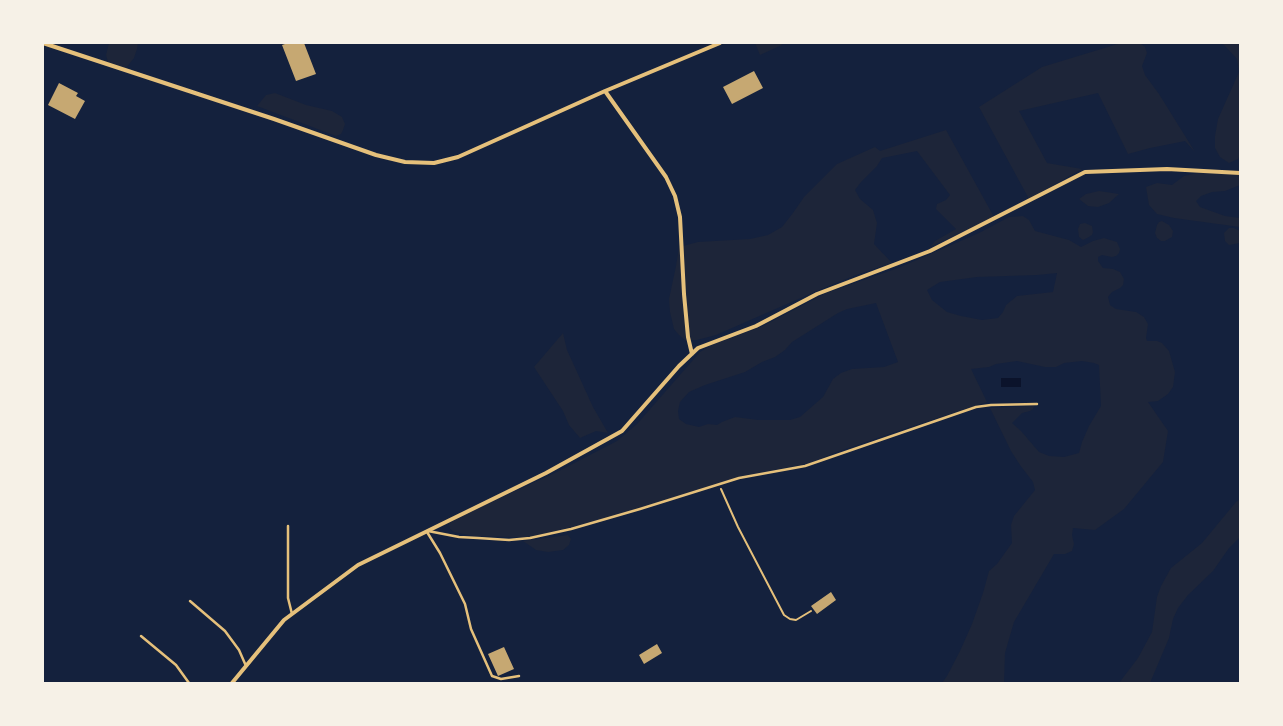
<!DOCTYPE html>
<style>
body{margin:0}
#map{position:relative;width:1283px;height:726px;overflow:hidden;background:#14213d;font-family:"Alegreya Sans",sans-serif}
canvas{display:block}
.frame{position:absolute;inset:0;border:44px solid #f6f1e7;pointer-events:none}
</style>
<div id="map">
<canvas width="1283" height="726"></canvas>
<div class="frame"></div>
</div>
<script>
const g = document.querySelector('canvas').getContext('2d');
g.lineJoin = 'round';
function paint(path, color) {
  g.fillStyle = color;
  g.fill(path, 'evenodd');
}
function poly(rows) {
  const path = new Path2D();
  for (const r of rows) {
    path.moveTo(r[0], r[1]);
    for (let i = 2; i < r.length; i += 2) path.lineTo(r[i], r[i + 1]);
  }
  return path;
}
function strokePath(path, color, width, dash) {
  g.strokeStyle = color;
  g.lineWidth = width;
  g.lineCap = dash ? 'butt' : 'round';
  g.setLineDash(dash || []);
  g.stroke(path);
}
paint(poly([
 [109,43,138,43,137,49,134,58,126,68,108,62,106,55],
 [755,43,781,43,782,45,760,55],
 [1121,43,1140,43,1145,47,1147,53,1142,66,1145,75,1159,94,1195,152,1185,141,1150,148,1128,154,1098,93,1019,111,1047,163,1082,169,1029,199,979,107,1042,67],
 [1220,43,1240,43,1240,155,1238,159,1229,163,1220,157,1215,148,1215,136,1218,119,1239,72,1237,59,1224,45],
 [275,93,306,105,332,111,342,117,345,124,343,130,341,134,336,136,257,106,266,95],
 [946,130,994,217,930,247,935,241,956,229,936,209,937,204,946,200,950,195,917,151,882,158,877,166,861,182,855,190,860,199,873,210,877,223,874,244,892,263,856,275,819,290,716,335,697,340,685,340,679,335,674,329,670,312,669,299,676,266,679,247,698,242,750,239,768,235,782,227,793,213,804,197,837,164,875,147,880,151],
 [1201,172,1240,173,1240,185,1225,191,1212,192,1201,196,1196,201,1200,207,1225,216,1240,218,1240,227,1174,218,1157,214,1149,205,1146,187,1157,183,1172,185,1184,176],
 [1099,191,1119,194,1109,203,1098,207,1088,206,1079,199,1086,194],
 [1023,216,1029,220,1035,231,1069,240,1081,247,1093,241,1104,238,1117,242,1120,249,1119,253,1116,256,1112,257,1102,255,1098,257,1098,261,1103,268,1113,269,1120,272,1124,279,1123,285,1120,288,1112,292,1108,297,1110,305,1116,309,1136,312,1144,317,1148,324,1146,338,1147,341,1157,341,1162,343,1169,351,1175,372,1173,387,1168,394,1158,401,1148,402,1168,431,1163,462,1124,509,1095,530,1073,528,1072,535,1074,544,1072,551,1065,554,1054,554,1014,622,1005,653,1004,683,942,683,947,676,960,651,972,624,983,593,989,571,997,564,1012,543,1011,525,1014,516,1035,490,1033,482,1020,465,1011,451,990,408,1034,406,1033,409,1030,411,1022,413,1012,423,1021,431,1039,452,1049,456,1064,457,1079,453,1082,442,1089,426,1101,406,1099,365,1094,363,1082,361,1064,363,1056,367,1045,367,1017,361,996,364,989,367,971,369,987,402,904,429,834,453,810,463,738,477,622,514,560,530,531,537,510,537,474,536,454,532,450,529,449,524,456,518,557,472,617,441,637,424,700,352,712,345,763,326,826,293,898,268,979,233,1009,217],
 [1057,273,1053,292,1017,296,1006,305,1003,312,998,318,982,320,961,316,947,312,932,300,927,290,940,282,977,277,1037,275],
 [876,303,898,362,884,367,852,369,841,373,833,379,823,397,800,417,790,420,758,420,735,417,722,422,717,425,708,424,699,427,686,424,679,419,678,411,680,402,689,392,705,385,745,372,762,362,775,357,785,350,792,342,838,313,847,309],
 [1162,221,1169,225,1173,231,1172,237,1165,241,1161,241,1157,238,1155,233,1157,225,1159,222],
 [1085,223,1092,226,1093,232,1092,235,1089,237,1083,240,1079,237,1078,229,1080,224],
 [1229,228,1234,228,1240,231,1240,243,1229,245,1225,241,1224,233],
 [563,333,567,350,593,407,608,433,596,431,580,438,569,425,563,411,534,367],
 [1240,499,1240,537,1229,548,1213,571,1188,595,1178,608,1173,619,1169,638,1150,683,1119,683,1138,658,1152,632,1157,597,1161,586,1171,568,1202,543,1236,502],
 [568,535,571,539,569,545,563,550,548,552,536,550,523,541]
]), '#1d2539');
paint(poly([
 [1001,378,1021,378,1021,387,1001,387]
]), '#0b132b');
paint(poly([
 [288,43,304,43,316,74,296,81,282,45],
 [754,71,763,88,732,104,723,87],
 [59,83,78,93,76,96,85,101,75,119,48,105],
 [831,592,836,600,817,614,811,606],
 [657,644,662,653,644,664,639,655],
 [504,647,514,669,498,676,488,654]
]), '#c6a872');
strokePath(poly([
 [721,489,738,527,784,615,790,619,796,620,811,611]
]), '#e5c07b', 2);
strokePath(poly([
 [288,526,288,598,292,614],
 [428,531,459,537,478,538,509,540,530,538,571,529,640,509,739,478,805,466,976,407,991,405,1037,404],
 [427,532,440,553,465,604,471,629,492,676,501,679,519,676],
 [190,601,225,631,239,650,246,666],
 [141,636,176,665,189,683]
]), '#e5c07b', 2.5);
strokePath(poly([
 [43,43,274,119,376,155,405,162,434,163,458,157,605,91,720,43],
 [605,91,666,177,675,196,680,217,684,294,688,337,692,354],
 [232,683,284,620,358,565,546,473,622,431,679,366,698,348,756,326,817,294,930,251,1085,172,1167,169,1240,173]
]), '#e5c07b', 4);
</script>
